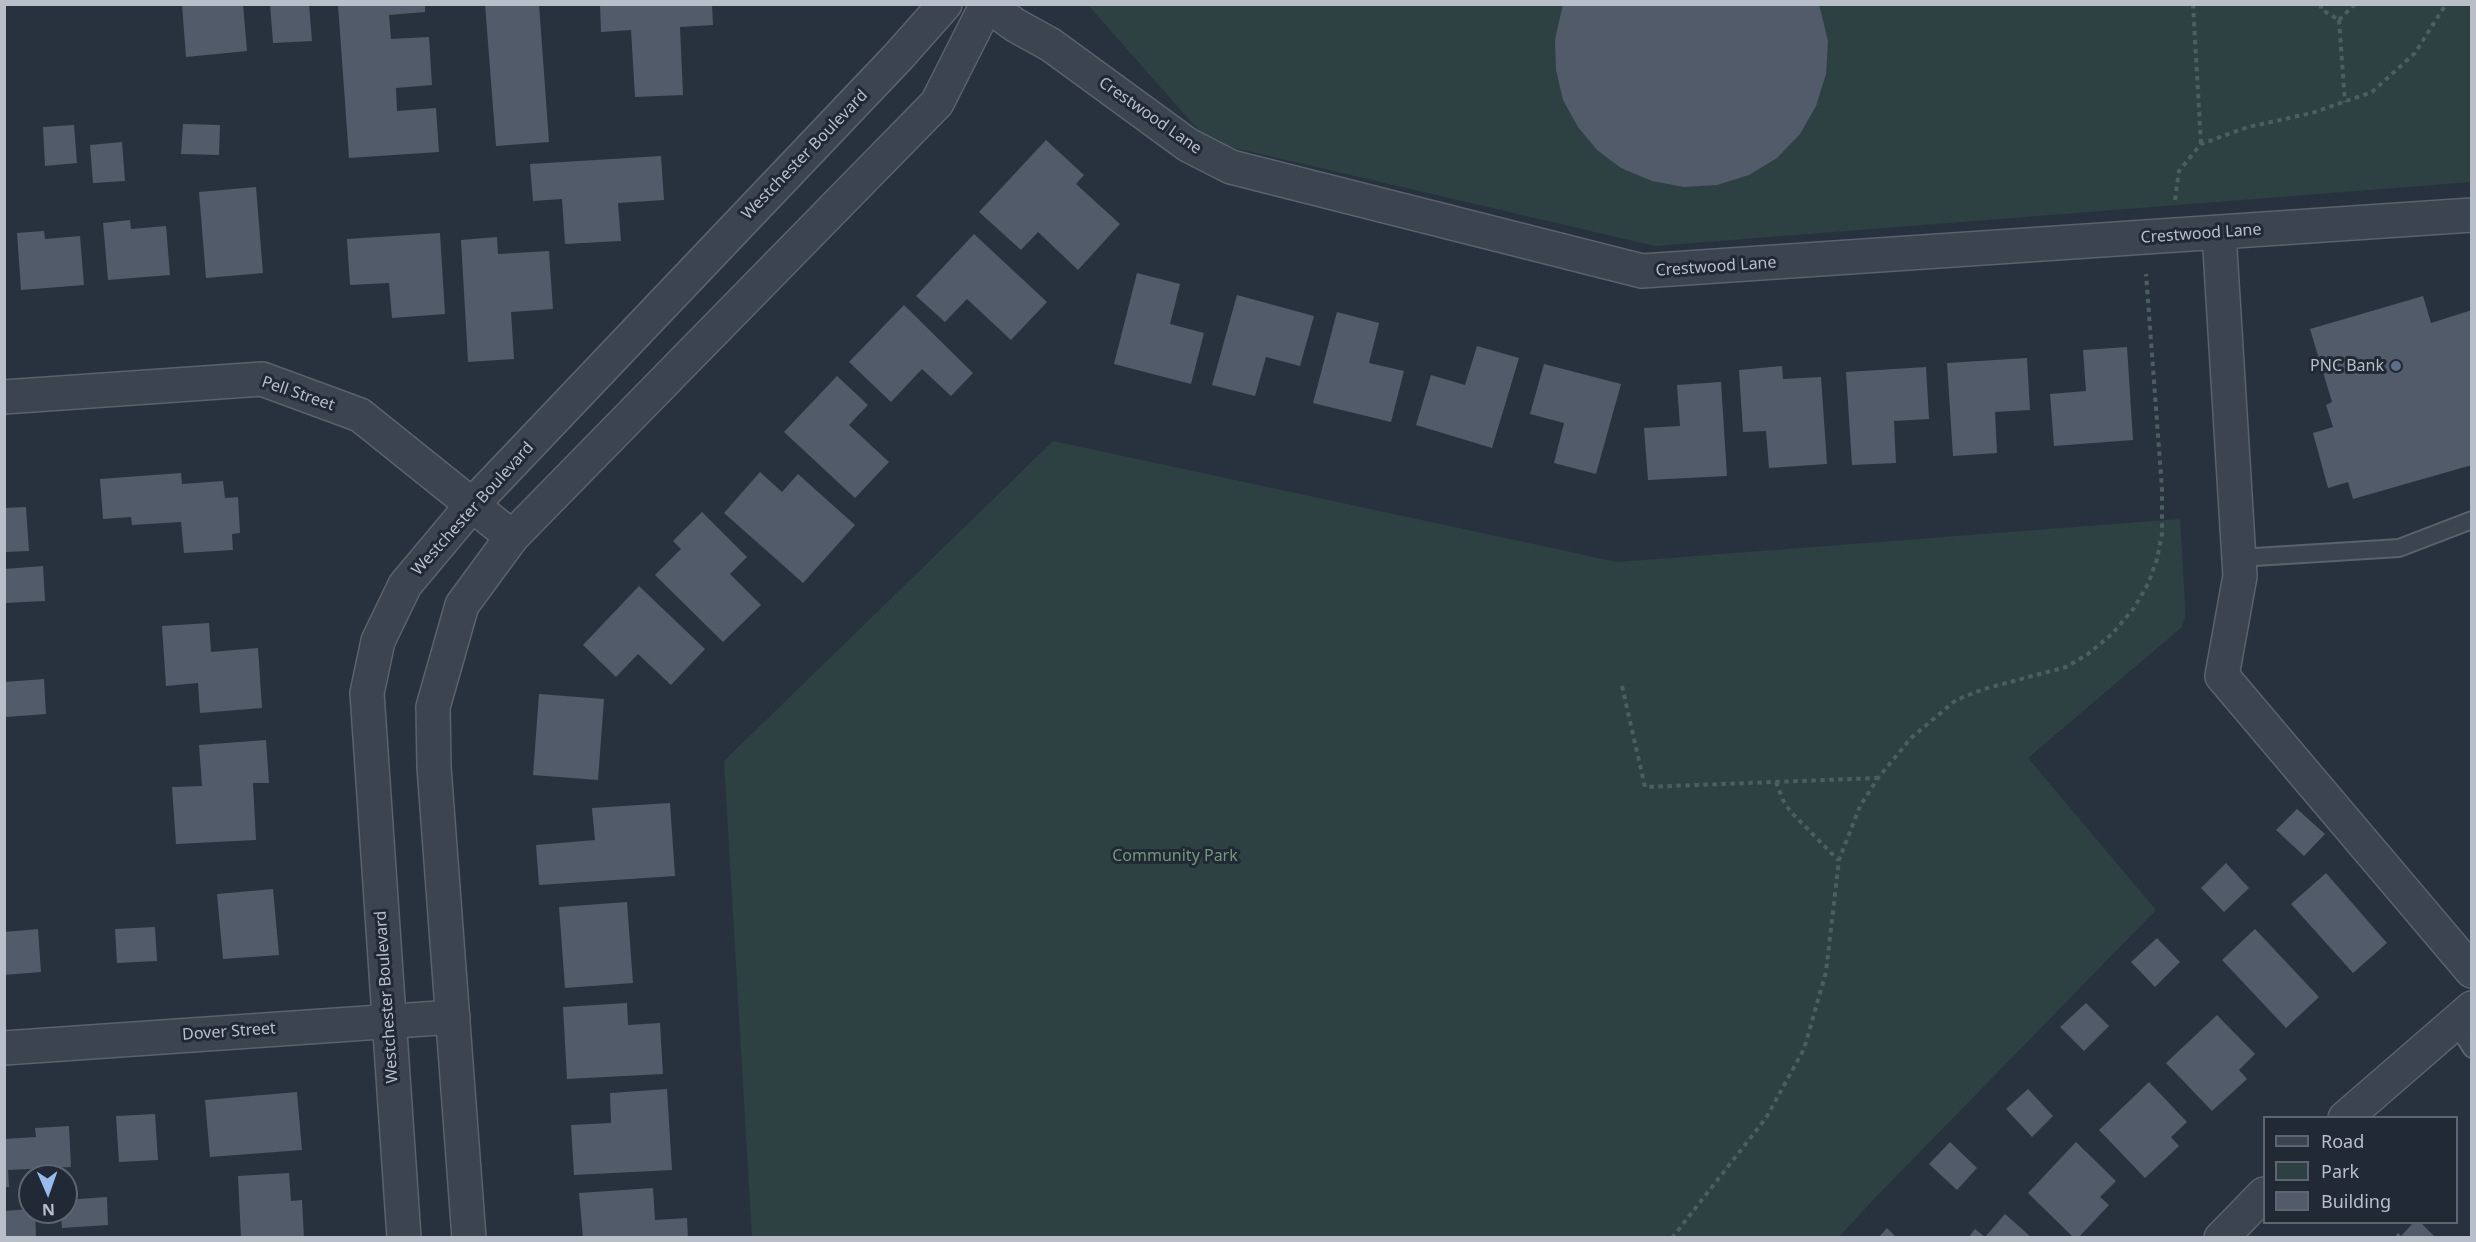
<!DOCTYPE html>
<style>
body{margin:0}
#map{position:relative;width:2476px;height:1242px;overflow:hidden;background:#28323e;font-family:"Noto Sans",sans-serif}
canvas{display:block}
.frame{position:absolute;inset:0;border:6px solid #b9bfc9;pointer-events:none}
.legend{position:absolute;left:2263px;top:1116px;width:195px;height:108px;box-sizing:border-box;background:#212934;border:2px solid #5e6570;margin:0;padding:8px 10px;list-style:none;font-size:18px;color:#b9bfc9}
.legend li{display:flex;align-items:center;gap:12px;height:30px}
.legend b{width:30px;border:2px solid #5e6570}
.north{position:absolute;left:18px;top:1164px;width:60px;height:60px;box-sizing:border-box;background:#212934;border:2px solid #5e6570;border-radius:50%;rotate:178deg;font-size:16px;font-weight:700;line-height:24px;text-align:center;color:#b9bfc9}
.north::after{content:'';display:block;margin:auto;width:21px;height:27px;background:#98bbee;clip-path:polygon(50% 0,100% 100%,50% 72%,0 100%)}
</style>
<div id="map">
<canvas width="2476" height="1242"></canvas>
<div class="frame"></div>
<ul class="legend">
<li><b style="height:8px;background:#3c444f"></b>Road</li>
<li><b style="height:16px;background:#2d4142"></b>Park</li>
<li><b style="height:16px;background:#525b69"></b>Building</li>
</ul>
<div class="north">N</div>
</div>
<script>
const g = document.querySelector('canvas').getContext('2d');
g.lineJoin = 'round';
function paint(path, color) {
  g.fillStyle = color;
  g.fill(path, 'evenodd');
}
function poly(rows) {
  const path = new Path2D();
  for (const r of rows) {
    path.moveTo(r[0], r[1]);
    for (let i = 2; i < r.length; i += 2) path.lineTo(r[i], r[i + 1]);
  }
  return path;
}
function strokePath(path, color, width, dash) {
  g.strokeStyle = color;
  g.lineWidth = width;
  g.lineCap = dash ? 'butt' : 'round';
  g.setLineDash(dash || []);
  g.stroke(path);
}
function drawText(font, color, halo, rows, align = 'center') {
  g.font = font + ' "Noto Sans",sans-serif';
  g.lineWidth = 6;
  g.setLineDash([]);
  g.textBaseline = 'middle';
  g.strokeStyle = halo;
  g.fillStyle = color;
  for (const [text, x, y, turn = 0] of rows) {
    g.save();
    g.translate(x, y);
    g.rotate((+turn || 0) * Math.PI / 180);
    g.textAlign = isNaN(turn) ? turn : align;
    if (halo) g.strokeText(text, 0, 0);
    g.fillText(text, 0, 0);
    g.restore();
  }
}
paint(poly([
 [1088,5,2471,5,2471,182,1655,246,1209,142],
 [1053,441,1617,562,2180,519,2185,604,2185,617,2182,627,2028,758,2156,910,1871,1202,1839,1237,752,1237,724,761]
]), '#2d4142');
paint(poly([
 [243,4,247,51,186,57,182,5],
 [270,4,309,4,312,41,273,43],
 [485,4,539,4,549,142,496,146],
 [600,4,712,4,713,25,680,27,683,95,635,97,631,30,601,32],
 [1563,4,1819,4,1828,41,1826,74,1816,106,1800,134,1777,158,1749,175,1717,185,1684,187,1652,181,1621,168,1597,150,1578,127,1563,100,1556,70,1555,40],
 [338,5,425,5,425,12,389,15,391,39,429,37,432,85,396,88,397,111,436,108,439,152,349,158],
 [183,124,220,125,219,155,181,154],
 [74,125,77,163,45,166,43,127],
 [1046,140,1084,175,1076,184,1120,224,1078,270,1038,232,1021,250,979,212],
 [122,142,125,181,93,183,90,145],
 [661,156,664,200,618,203,621,241,565,244,562,199,533,201,530,164],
 [256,187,263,273,206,278,199,192],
 [130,220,131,229,166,226,170,275,108,280,103,223],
 [44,231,45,239,80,236,84,285,21,290,17,233],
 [440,233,445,314,392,318,389,283,350,285,347,239],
 [974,234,1047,302,1011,340,967,299,945,322,916,296],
 [497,237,498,254,549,251,553,309,511,312,514,359,468,362,461,240],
 [1137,273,1180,284,1170,324,1204,333,1191,384,1114,364],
 [1237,295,1314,316,1300,366,1266,357,1255,396,1212,385],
 [2423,296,2431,323,2472,310,2472,465,2353,499,2348,482,2328,488,2313,433,2333,427,2326,405,2332,402,2310,329],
 [904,305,973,373,951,396,922,369,891,402,849,362],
 [1337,312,1379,323,1369,363,1404,371,1391,422,1313,403],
 [1477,346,1519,358,1492,448,1416,425,1431,375,1465,385],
 [2127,347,2133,440,2054,446,2050,394,2086,391,2083,350],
 [2027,358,2030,410,1995,412,1997,453,1953,456,1947,363],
 [1544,364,1621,384,1596,474,1554,463,1564,423,1530,414],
 [1782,366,1783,379,1821,377,1827,464,1769,468,1766,431,1743,432,1739,370],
 [1926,367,1929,419,1894,421,1896,463,1852,465,1846,372],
 [837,376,868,405,849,425,889,462,855,498,784,432],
 [1721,382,1727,476,1648,480,1644,428,1680,426,1677,385],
 [760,472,782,492,798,474,855,525,803,583,724,513],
 [181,473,182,484,223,481,225,498,238,497,240,533,232,534,233,550,184,553,181,522,132,525,131,517,103,519,100,479],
 [26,507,29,551,4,552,4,508],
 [702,512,747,557,730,574,761,605,723,642,655,575,681,549,673,541],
 [43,566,45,601,5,603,4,569],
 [639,586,705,649,671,685,638,654,616,677,583,645],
 [209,623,211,652,258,648,262,708,200,713,198,683,166,686,162,626],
 [44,679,46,714,6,717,4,682],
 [539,694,604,699,598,780,533,775],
 [266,740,269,783,253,783,256,840,176,844,172,787,202,786,199,745],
 [670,803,675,876,539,885,536,845,595,840,592,808],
 [2297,809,2325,834,2304,856,2276,830],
 [2226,863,2249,888,2224,912,2201,888],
 [2326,873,2387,943,2353,973,2291,904],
 [273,889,279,955,223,959,217,894],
 [627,902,633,983,565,988,559,907],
 [155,927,157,961,117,963,115,929],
 [38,929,41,972,4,975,4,932],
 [2255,929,2319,997,2286,1028,2222,960],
 [2157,938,2180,962,2155,987,2131,962],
 [627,1003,628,1025,660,1023,663,1074,567,1079,563,1007],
 [2086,1003,2109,1026,2084,1051,2060,1027],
 [2217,1015,2255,1054,2239,1070,2247,1079,2212,1111,2166,1063],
 [2149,1082,2187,1122,2171,1137,2179,1146,2145,1178,2099,1130],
 [667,1089,672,1170,574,1175,571,1125,611,1123,610,1093],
 [2028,1089,2053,1116,2032,1137,2006,1109],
 [297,1092,302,1150,210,1157,205,1100],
 [155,1114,158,1160,119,1162,116,1116],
 [69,1126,71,1167,8,1170,9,1187,4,1187,4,1139,36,1137,35,1128],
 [1950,1142,1977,1168,1957,1190,1929,1164],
 [2076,1142,2116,1181,2100,1197,2109,1205,2078,1238,2074,1238,2028,1193],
 [289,1173,291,1201,302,1200,304,1238,241,1238,238,1176],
 [653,1188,655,1220,687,1218,688,1238,583,1238,579,1193],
 [107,1197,108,1225,62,1228,61,1212,66,1212,66,1200],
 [30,1209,30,1212,35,1212,36,1238,4,1238,4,1211],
 [2005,1214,2032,1238,1968,1238,1975,1229,1985,1237],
 [2414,1222,2420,1222,2436,1238,2394,1238,2398,1233,2401,1236],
 [1887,1228,1897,1238,1878,1238]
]), '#525b69');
const service = poly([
 [2239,558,2399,548,2472,520],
 [2455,1022,2472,1049]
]);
const minor = poly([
 [986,4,1015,25,1051,45,1188,145,1231,167,1642,271,2472,215],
 [2219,233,2240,576,2222,676,2472,971],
 [4,397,262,379,360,415,512,537],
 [4,1048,453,1017],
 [2345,1118,2472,1008],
 [2221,1238,2264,1194]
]);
const tertiary = poly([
 [404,1238,367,693,378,641,405,585,472,505,898,57,945,4],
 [469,1238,434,767,433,707,462,605,512,537,937,103,986,6]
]);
strokePath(service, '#5a626c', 20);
strokePath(minor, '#5a626c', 36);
strokePath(tertiary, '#5a626c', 36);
strokePath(poly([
 [2193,4,2201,144],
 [2321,4,2321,9,2339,20],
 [2339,20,2345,102],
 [2339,20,2355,4],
 [2175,200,2179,171,2201,144,2248,127,2312,113,2372,92,2415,53,2446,4],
 [1622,686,1645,787,1877,778],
 [1776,782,1783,800,1790,811,1838,860],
 [1672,1238,1766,1118,1804,1049,1826,972,1839,860,1860,806,1878,778,1911,738,1956,700,1984,689,2066,667,2088,654,2112,634,2134,608,2148,584,2157,559,2162,534,2162,489,2146,274]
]), '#4c5e60', 4, [4.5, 4.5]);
strokePath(service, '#3c444f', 16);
strokePath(minor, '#3c444f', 33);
strokePath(tertiary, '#3c444f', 33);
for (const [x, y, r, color] of [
 [2396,366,6,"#5c6f8a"]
]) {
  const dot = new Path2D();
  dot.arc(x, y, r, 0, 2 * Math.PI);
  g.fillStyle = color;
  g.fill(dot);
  strokePath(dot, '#212934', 2);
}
drawText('16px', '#b9bfc9', '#212934', [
 ["Crestwood Lane",1150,116,35],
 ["Westchester Boulevard",805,155,-46],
 ["Crestwood Lane",2201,234,-4],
 ["Crestwood Lane",1716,267,-4],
 ["Pell Street",298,394,19],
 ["Westchester Boulevard",473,509,-48],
 ["Westchester Boulevard",387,997,-94],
 ["Dover Street",229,1032,-4]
]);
drawText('16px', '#b9bfc9', '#212934', [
 ["PNC Bank",2384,366]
], 'right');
drawText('16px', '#72987a', '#212934', [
 ["Community Park",1175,856]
]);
</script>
